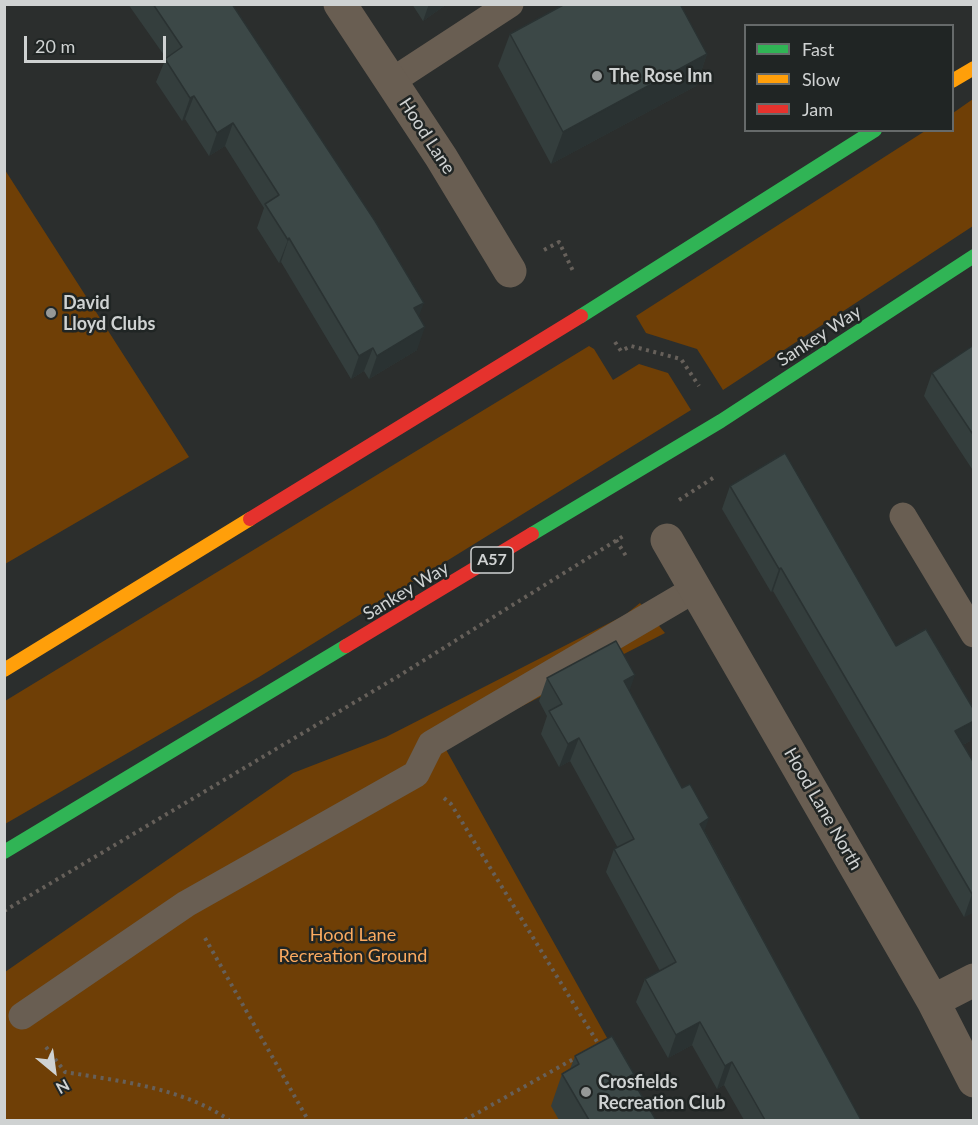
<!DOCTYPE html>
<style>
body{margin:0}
#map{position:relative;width:978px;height:1125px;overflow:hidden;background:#2b2e2d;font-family:Lato,sans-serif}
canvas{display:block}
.frame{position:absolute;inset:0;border:6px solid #cfd2d2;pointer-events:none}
.legend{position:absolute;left:744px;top:24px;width:210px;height:108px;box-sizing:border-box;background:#202524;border:2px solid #666a6a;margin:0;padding:8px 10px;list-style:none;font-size:18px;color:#cfd2d2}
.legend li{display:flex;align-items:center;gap:12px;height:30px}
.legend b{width:30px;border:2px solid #666a6a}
.north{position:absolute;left:24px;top:1041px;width:60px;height:60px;-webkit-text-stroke:4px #202524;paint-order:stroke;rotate:151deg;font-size:16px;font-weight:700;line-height:24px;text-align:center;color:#cfd2d2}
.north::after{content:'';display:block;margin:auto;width:21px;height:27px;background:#cfd2d2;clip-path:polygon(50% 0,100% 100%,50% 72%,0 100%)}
.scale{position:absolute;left:24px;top:36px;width:142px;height:27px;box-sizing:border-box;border:3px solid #cfd2d2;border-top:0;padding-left:8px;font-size:18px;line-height:21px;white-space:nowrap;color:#cfd2d2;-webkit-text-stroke:4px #202524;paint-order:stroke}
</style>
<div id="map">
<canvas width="978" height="1125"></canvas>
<div class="frame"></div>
<ul class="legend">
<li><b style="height:8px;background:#30b455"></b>Fast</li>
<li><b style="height:8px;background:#ff9f0a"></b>Slow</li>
<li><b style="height:8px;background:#e5322d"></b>Jam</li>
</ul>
<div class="north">N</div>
<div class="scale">20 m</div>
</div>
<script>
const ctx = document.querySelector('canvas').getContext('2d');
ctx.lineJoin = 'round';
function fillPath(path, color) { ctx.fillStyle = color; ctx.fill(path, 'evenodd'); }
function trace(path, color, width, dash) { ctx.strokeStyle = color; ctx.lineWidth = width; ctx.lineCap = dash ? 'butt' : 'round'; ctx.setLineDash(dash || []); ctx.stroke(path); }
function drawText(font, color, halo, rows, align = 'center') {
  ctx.font = font + ' Lato,sans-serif'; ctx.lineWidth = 5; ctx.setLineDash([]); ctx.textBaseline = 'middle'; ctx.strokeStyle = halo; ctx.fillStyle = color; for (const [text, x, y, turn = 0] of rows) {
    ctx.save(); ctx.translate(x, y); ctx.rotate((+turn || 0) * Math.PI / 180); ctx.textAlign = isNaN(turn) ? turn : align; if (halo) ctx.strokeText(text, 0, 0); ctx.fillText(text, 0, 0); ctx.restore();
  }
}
fillPath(new Path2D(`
 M973,99V226L723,390L697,349L646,333L636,316L925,131L952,130L953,113Z
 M5,170L189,457L5,564H4Z
 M589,346L594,349L613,380L639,364L668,373L691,410L259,677L5,824V701Z
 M640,603L665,633L444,746L630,1079L605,1120H5V972L293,773L386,737L625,615Z`), '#6f3f06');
trace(new Path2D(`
 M544,250L559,242L573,271
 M615,342L621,351L631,346L681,359L699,386
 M679,500L713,478
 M616,540L626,556
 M444,798L451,804L599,1045
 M4,911L397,677L625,535
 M205,938L308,1120
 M46,1047L65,1072C120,1081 183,1088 229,1120
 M465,1120L577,1057`), '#66605a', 4, [3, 4.5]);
trace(new Path2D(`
 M392,81L510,4
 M903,516L974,634
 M22,1016L186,904L416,774L431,744L695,589`), '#695e52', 27);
trace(new Path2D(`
 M340,4L441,157L510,271
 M667,540L933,1001L974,1081
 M933,1001L974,980`), '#695e52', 33);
trace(new Path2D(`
 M581,316L875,130
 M532,534L721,421L974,256
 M4,852L346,646`), '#30b455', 14);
trace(new Path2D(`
 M952,81L974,68
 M4,670L250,519`), '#ff9f0a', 14);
trace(new Path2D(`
 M250,519L581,316
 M346,646L532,534`), '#e5322d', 14);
fillPath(new Path2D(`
 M128,4H232L419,316L417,350L369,379L364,371L351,379L281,262L279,263L257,228L264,208L225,146L209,156L185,119L182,121L156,82L166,58Z
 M412,4H447L423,21Z
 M510,34L707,54L696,86L551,164L498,66Z
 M974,345V472L924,396L932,373Z
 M730,486L896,646L970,741L963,745L974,912L964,917L773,591L771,592L722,509Z
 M547,678L629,691L861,1120H744L724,1085L717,1089L692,1045L668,1058L636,1002L645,979L660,971L606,872L614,849L618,848L570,761L559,767L541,734L547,716L539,701Z
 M575,1056L634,1074L632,1079L656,1120H559L551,1106L562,1074L570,1069Z`), '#343e3d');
fillPath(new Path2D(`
 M429,4H447L423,21Z
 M707,54L696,86L551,164L563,132Z
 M194,96L185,119L182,121L190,98Z
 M233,123L225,146L209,156L217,133Z
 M289,238L281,262L279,263L288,240Z
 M424,303L415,326L414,308Z
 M425,327L417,350L369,379L377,356Z
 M373,348L364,371L351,379L359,356Z
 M781,568L773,591L771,592L779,569Z
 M635,675L627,698L624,681Z
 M974,721V732L970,741L946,754L955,731Z
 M579,738L570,761L559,767L568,744Z
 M709,818L701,841L700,824Z
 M974,893V912L964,917L972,894Z
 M700,1022L692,1045L668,1058L676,1035Z
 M732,1062L724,1085L717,1089L725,1066Z`), '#2a3232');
const building = new Path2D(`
 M153,4H232L375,221L424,303L414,308L425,327L377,356L373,348L359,356L289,238L288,240L265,204L279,195L233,123L217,133L194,96L190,98L165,59L182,47Z
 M565,4H680L707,54L563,132L510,34Z
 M974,345V436L932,373Z
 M785,453L896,646L926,629L974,710V721L955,731L974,763V893L972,894L781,568L779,569L730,486Z
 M616,641L635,675L624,681L682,788L690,784L709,818L700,824L861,1120H765L732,1062L725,1066L700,1022L676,1035L645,979L676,962L614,849L634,839L579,738L568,744L549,711L562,704L547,678Z
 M612,1036L634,1074L630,1076L656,1120H589L562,1074L579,1064L575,1056Z`);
fillPath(building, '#3c4847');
trace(building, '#2a3232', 1.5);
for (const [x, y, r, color] of [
 [597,76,6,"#969998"],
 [51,313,6,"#969998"],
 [586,1092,6,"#969998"]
]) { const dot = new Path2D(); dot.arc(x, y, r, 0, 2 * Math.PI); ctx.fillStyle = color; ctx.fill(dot); trace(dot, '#202524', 2); }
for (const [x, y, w] of [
 [492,560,42]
]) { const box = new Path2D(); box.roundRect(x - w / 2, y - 13, w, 26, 4.5); ctx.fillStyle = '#202524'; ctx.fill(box); trace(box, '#cfd2d2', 1.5); }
drawText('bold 16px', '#cfd2d2', null, [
 ["A57",492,560]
]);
drawText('bold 18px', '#cfd2d2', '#202524', [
 ["The Rose Inn",609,76],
 ["David",63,303],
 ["Lloyd Clubs",63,324],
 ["Crosfields",598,1082],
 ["Recreation Club",598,1103]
], 'left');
drawText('18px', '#cfd2d2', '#202524', [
 ["Hood Lane",427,136,57],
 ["Sankey Way",819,336,-33],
 ["Sankey Way",406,591,-31],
 ["Hood Lane North",823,809,60]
]);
drawText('18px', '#fcaa5f', '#202524', [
 ["Hood Lane",353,935],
 ["Recreation Ground",353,956]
]);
</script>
